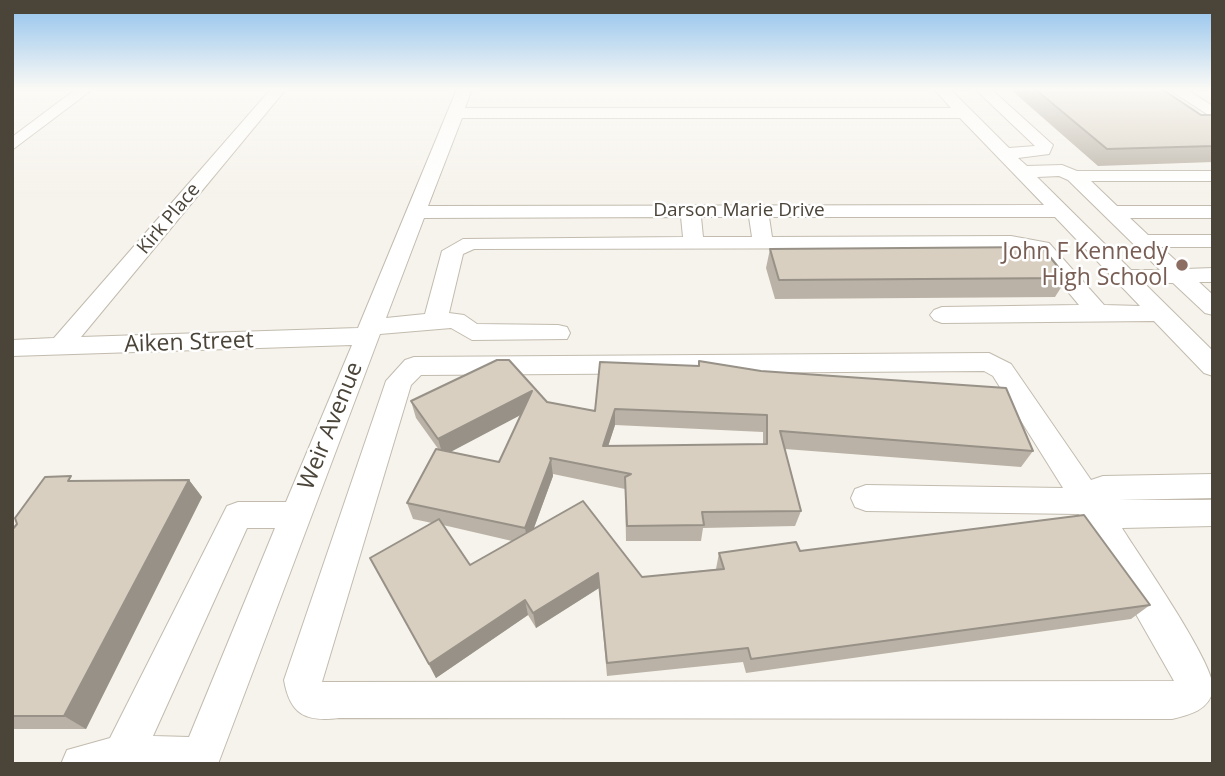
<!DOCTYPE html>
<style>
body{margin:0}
#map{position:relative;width:1225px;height:776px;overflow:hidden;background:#f6f3ec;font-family:"Open Sans",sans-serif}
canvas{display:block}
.frame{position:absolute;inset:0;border:14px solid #4b4439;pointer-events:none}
</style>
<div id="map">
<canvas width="1225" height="776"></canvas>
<div class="frame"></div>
</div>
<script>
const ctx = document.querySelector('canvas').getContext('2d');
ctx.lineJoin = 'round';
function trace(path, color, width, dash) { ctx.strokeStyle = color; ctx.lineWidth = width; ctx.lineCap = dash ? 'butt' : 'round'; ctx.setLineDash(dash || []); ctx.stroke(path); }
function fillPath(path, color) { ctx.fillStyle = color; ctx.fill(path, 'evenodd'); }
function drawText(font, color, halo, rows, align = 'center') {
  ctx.font = font + ' "Open Sans",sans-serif'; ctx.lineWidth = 5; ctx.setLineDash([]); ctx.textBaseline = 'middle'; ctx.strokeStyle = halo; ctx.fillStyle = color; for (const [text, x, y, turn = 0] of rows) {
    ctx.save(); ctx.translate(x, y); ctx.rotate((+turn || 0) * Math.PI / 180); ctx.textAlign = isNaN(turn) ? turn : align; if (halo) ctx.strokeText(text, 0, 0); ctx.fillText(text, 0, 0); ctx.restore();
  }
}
const minor = new Path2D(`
 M76,89H93L12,150V137Z
 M271,89H286L81,337L358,328L457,89H472L465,108H951L934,89H950L1009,148L1035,146L975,89H991L1053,145L1049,154L1018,158L1027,166L1062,165L1077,171H1213V181H1091L1117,206H1213V218H1130L1148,235H1213V247H1161L1185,269L1213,268V282H1199L1213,295V315L1205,313L1173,283H1144L1213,351V376L1204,373L1154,321L942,323L934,320L930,315L934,310L942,307L1079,305L1035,252L1011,248L474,249L463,254L449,313L464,315L477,324L558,325L567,327L570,333L567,339L472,340L451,328L380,334L218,764H61L67,750L110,738L227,506L238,502H286L352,345L12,356V340L54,338ZM462,118H960L1044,205L428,206ZM1059,176L1068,180L1160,270H1131L1037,177ZM681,217L683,237L463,239L442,251L425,314L386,318L424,218ZM701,217H749L752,237H703ZM769,217H1055L1140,306L1104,305L1049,243L1011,236L772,237ZM247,528H275L189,737L153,736Z
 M1168,89H1186L1213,106V118Z
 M989,353L1011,364L1091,480L1103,476L1213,474V498L1118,500H1213V526L1122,528C1138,554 1216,665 1213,689C1210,710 1189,715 1172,719L339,718C306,722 290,715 284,680L386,381L405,360L414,357ZM984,371L993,376L1063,488L866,485L855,489L851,498L855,507L866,511L1079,514L1174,681L322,682L411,385L421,375Z`);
trace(minor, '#c2bbae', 2);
fillPath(minor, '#fff');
fillPath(new Path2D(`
 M1010,89H1162L1201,115H1213V162L1098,166Z
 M770,249L1067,278L1055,297L775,299L766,268Z
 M600,362L1033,451L1021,467L785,449L801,511L795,526L703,528L701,541H626L625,489L553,474V476L534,528L642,577L716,569L719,553L800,551L1150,605L1131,619L746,673L743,662L607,676L599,588L536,628L528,615L436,678L370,558L432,523L413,519L407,503L439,450L416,418L411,401L547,402L595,411ZM521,414L499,462L449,452ZM615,425L763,432V444L608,446ZM443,525L512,541L470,565Z
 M75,480H189L202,497L86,729H12V530Z`), '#bab2a6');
fillPath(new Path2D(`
 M532,391L534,408L443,456L438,439Z
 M615,409V425L603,462V446Z
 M551,460L553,476L528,544L525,528Z
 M189,480L202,497L86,729L64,716Z
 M598,573L599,588L536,628L533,613Z
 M525,600L528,615L436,678L429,664Z`), '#979187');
const building = new Path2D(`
 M1035,89H1162L1201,115H1213V146L1107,149Z
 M1042,247L1067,278L779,280L770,249Z
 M497,360H509L547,402L595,411L600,362L699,366V361L761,371L1006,388L1033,451L780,431L801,511L702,512L704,525L627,526L625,477L631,474L550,458L551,460L525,528L407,503L436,449L499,462L532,391L438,439L411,401ZM615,409L767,415V444L603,446Z
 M71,476L68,481L189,480L64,716H12V530L17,524L15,518L45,477Z
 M583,501L642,577L724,569L719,553L796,542L800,551L1084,515L1150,605L751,659L748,648L607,663L598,573L533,613L525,600L429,664L370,558L439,519L470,565Z`);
fillPath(building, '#d8cfc1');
trace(building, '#979187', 2);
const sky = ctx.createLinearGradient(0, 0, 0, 198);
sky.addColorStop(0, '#8fc1ec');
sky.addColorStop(0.45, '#fbfaf6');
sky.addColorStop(1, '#fbfaf600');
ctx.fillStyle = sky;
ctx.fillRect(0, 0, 1225, 198);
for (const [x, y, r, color] of [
 [1182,265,7,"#8d6e63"]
]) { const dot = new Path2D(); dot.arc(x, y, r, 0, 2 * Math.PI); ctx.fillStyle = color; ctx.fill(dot); trace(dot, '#fff', 2.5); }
drawText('19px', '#4b4439', '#fff', [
 ["Darson Marie Drive",739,211],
 ["Kirk Place",169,219,-50]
]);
drawText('23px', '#785e54', '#fff', [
 ["John F Kennedy",1168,252],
 ["High School",1168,278]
], 'right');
drawText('23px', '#4b4439', '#fff', [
 ["Aiken Street",189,343,-2],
 ["Weir Avenue",331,426,-68]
]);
</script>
